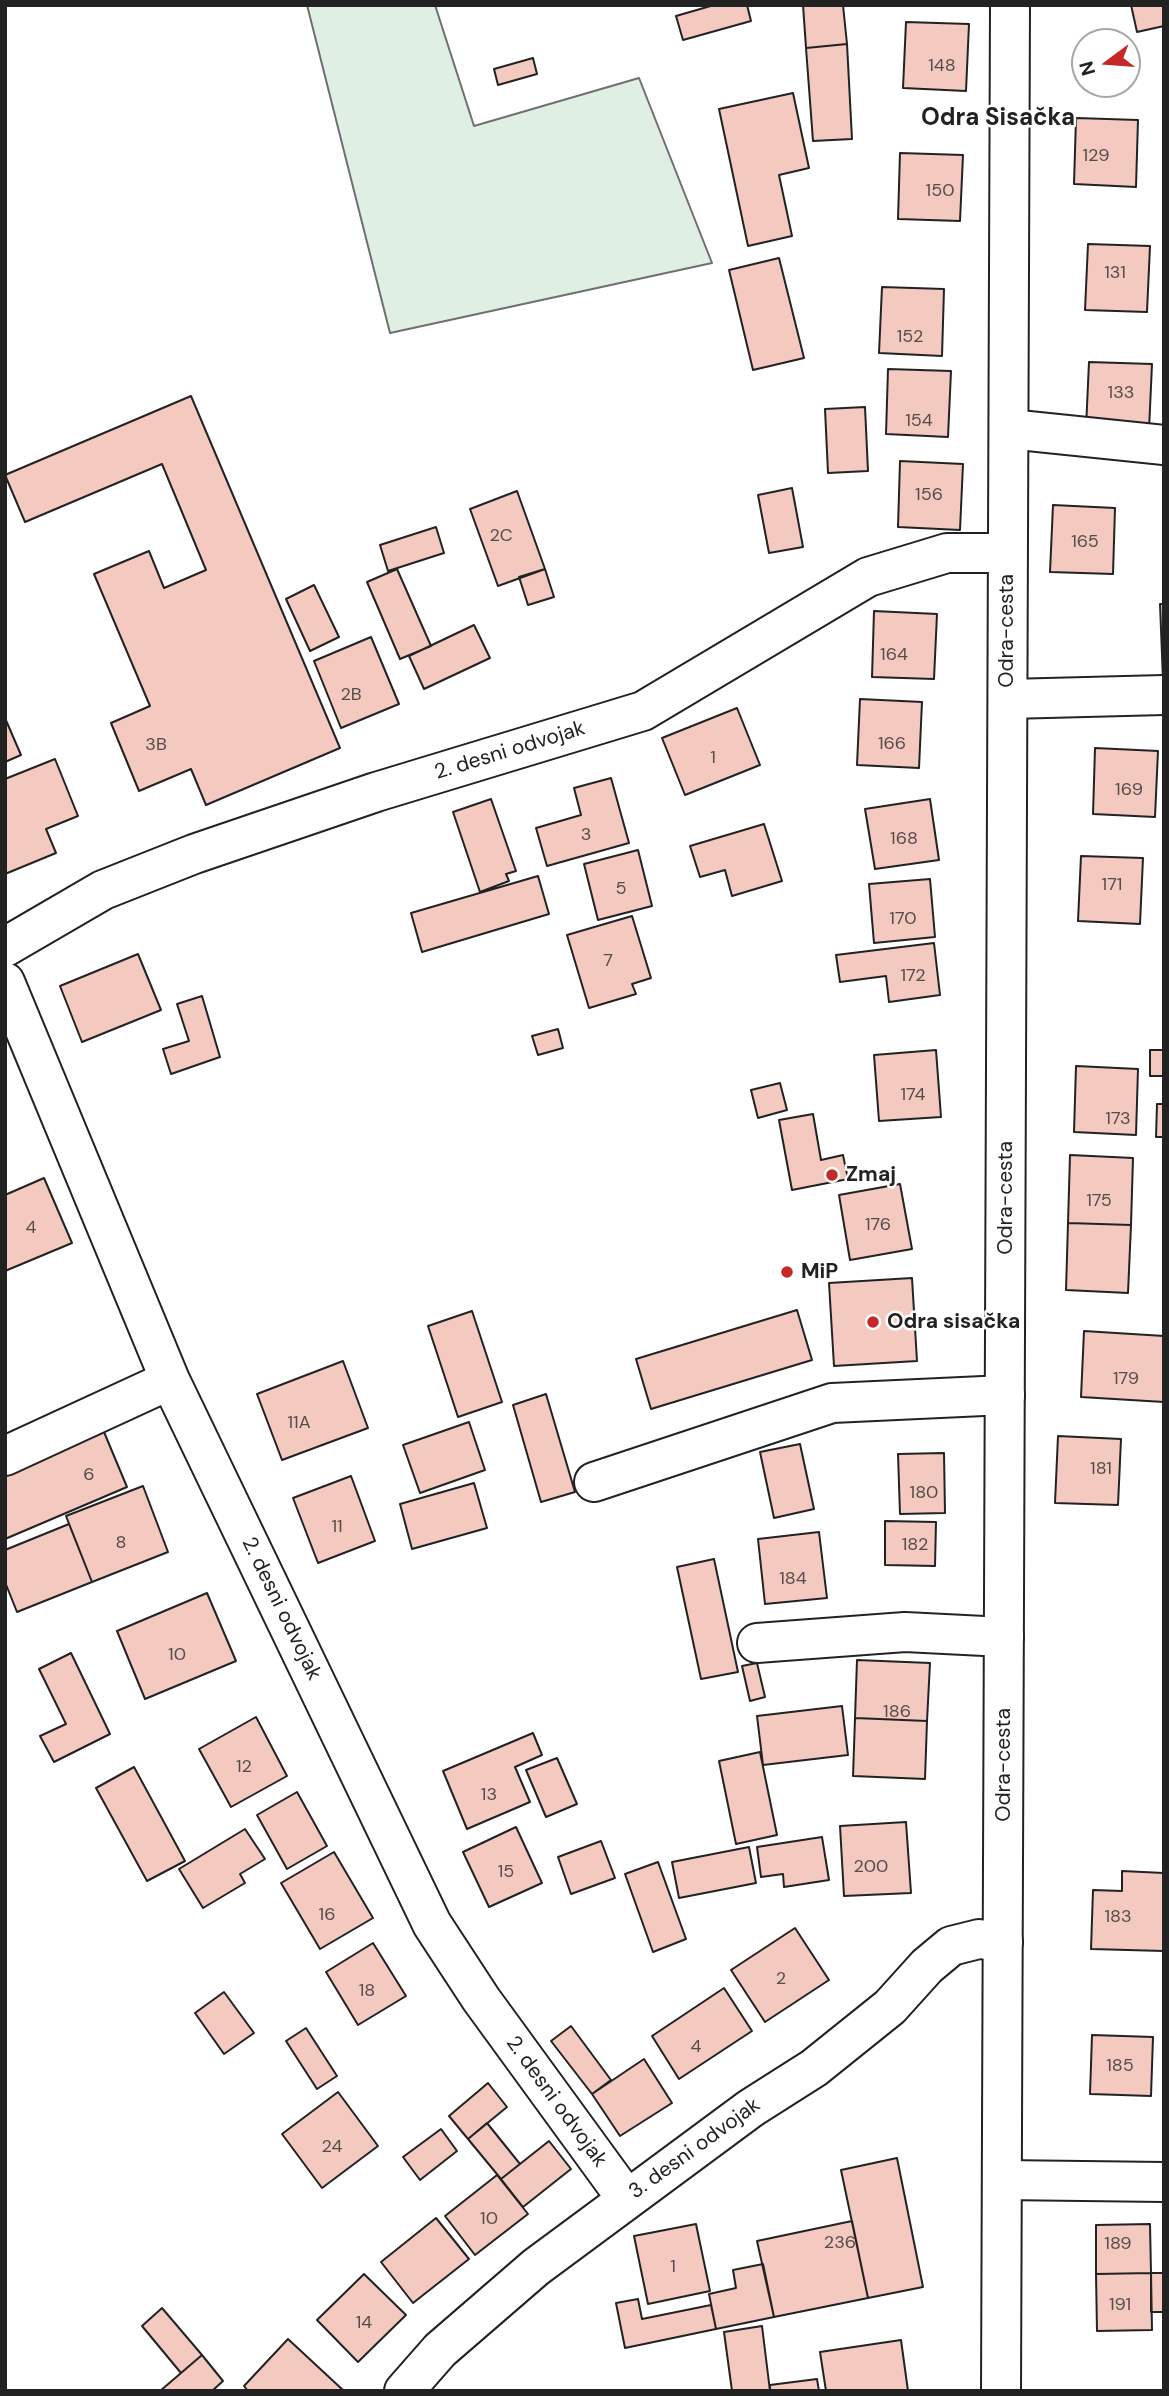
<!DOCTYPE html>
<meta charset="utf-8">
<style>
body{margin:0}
#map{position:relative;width:1169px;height:2396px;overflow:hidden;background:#fff;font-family:"DM Sans",sans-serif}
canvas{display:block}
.frame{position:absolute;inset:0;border:7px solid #222;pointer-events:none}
.north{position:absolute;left:1071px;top:28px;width:70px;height:70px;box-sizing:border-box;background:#fff;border:2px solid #a7a7a7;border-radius:50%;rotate:254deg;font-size:19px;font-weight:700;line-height:28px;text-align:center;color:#222}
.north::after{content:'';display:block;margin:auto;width:24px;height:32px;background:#c62828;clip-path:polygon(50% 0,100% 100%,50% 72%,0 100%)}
</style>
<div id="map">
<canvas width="1169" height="2396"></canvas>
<div class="frame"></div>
<div class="north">N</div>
</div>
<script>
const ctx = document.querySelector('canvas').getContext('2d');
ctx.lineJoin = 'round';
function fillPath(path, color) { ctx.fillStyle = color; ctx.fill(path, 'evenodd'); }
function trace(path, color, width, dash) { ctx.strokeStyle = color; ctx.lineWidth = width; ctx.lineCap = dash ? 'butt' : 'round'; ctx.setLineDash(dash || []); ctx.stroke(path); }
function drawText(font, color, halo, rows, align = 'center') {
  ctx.font = font + ' "DM Sans",sans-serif'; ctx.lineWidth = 5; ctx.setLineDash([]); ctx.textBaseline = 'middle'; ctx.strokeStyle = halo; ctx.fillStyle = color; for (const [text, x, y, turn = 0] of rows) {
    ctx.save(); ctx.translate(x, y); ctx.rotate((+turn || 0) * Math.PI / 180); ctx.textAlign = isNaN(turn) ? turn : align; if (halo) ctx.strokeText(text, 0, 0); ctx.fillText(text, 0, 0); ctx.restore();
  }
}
const green = new Path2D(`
 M307,5H435L474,126L639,78L712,263L390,333Z`);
fillPath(green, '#e0efe3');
trace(green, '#6f6f6f', 2);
const building = new Path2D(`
 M714,5H747L751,21L683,40L676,16Z
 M803,5H843L847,44L806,48Z
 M1131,5H1164V26L1137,32Z
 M906,22L969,24L966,91L903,88Z
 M847,44L852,139L813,141L806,48Z
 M533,58L537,74L498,85L494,69Z
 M793,93L809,168L779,175L792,236L748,246L719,109Z
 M1076,118L1138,120L1136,187L1074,184Z
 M900,153L963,155L960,221L898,219Z
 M1088,244L1150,246L1147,312L1085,310Z
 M779,258L804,358L753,370L729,270Z
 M882,287L944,289L942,356L879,353Z
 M1089,362L1152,364L1149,430L1086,428Z
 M888,369L951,371L948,437L886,434Z
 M191,396L340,748L206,805L191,769L139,791L111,723L150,706L94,574L149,551L164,588L206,570L162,464L25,522L5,475Z
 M865,407L868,471L828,473L825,409Z
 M900,461L963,464L960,530L898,527Z
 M792,488L803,547L769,553L758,495Z
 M517,491L545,569L498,586L470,509Z
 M1053,505L1115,508L1113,574L1050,572Z
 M436,527L444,553L388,571L380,545Z
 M397,569L431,646L400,659L367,582Z
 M545,569L554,597L528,605L519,577Z
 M314,585L339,637L310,651L286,599Z
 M1160,604H1164V680H1163Z
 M874,611L937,614L934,679L872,677Z
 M474,625L490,658L424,689L409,656Z
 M371,637L399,704L341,728L314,661Z
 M860,699L922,702L919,768L857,765Z
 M737,708L760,765L685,795L662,738Z
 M5,718L21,755L5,762Z
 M1095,748L1158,751L1155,817L1093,814Z
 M55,759L78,816L46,829L56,853L5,874V779Z
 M611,778L629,843L547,866L536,828L581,815L574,788Z
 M491,799L516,871L506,874L509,881L480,892L453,812Z
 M930,799L939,860L875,869L865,809Z
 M764,824L782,881L732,896L725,870L700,877L690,846Z
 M638,850L652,906L598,920L584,864Z
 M1081,856L1143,858L1140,924L1078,921Z
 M538,876L549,914L422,952L411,913Z
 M930,879L935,937L874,943L869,884Z
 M632,916L651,978L632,984L636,994L589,1008L567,935Z
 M934,943L940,995L889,1002L886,976L840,982L836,955Z
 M138,954L161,1010L82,1042L60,986Z
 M202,996L220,1057L171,1074L163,1049L189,1041L177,1004Z
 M558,1029L563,1048L538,1055L532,1036Z
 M936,1050L941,1117L879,1121L874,1055Z
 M1150,1050H1164V1076H1150Z
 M1076,1066L1138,1069L1136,1135L1074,1132Z
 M780,1083L787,1110L758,1118L751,1090Z
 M1157,1104H1164V1137H1156Z
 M813,1114L821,1160L843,1155L848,1179L792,1190L779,1120Z
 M1070,1155L1133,1158L1131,1225L1068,1223Z
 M44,1178L72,1243L5,1271V1195Z
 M900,1184L912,1249L850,1260L839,1195Z
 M1068,1223L1131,1225L1128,1293L1066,1290Z
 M912,1278L917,1361L834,1366L829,1283Z
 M797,1310L812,1360L651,1409L636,1359Z
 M472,1311L502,1402L458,1417L428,1326Z
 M1084,1331L1164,1336V1402L1081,1397Z
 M343,1361L368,1428L282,1460L257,1394Z
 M546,1394L575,1492L541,1502L513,1405Z
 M469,1422L485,1470L420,1493L403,1445Z
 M104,1432L127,1487L5,1539V1474Z
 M1058,1436L1121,1439L1118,1505L1055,1503Z
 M800,1444L814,1509L774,1518L760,1452Z
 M944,1453L945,1513L900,1514L898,1454Z
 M351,1476L375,1541L318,1563L293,1498Z
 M474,1483L487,1528L412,1549L400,1504Z
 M143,1486L168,1552L92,1582L66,1516Z
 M885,1521L936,1522L935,1566L885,1565Z
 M69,1524L92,1582L17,1612L5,1582V1550Z
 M819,1532L827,1598L765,1604L758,1539Z
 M714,1559L738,1672L701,1679L677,1567Z
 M207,1593L236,1661L145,1699L117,1631Z
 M71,1653L110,1734L54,1762L40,1736L66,1724L39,1669Z
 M857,1660L930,1663L927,1721L855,1718Z
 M757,1663L765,1697L750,1701L742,1666Z
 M842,1706L848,1755L763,1765L757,1716Z
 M256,1717L287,1776L231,1807L199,1749Z
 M855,1718L927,1721L925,1779L853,1776Z
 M533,1733L542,1755L515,1767L530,1802L467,1829L443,1771Z
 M760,1752L777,1835L736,1844L719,1761Z
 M557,1758L577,1804L546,1817L526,1770Z
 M134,1767L185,1861L147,1881L96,1788Z
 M297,1792L327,1846L287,1869L257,1815Z
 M906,1822L911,1893L844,1896L840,1826Z
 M516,1827L542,1883L489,1907L463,1852Z
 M245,1829L265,1859L240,1874L245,1883L203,1908L179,1869Z
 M822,1837L829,1880L784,1887L783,1874L761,1877L757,1847Z
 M601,1841L615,1878L571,1894L558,1857Z
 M749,1847L756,1883L679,1898L672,1862Z
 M334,1852L373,1918L320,1949L281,1883Z
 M658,1862L686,1939L653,1952L625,1874Z
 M1122,1871L1164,1873V1951L1091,1949L1093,1890L1122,1891Z
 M795,1928L829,1980L765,2022L731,1970Z
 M373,1943L406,1996L358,2025L326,1972Z
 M724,1988L752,2031L679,2079L652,2036Z
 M224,1992L254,2033L224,2054L195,2013Z
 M571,2026L611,2080L592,2094L551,2041Z
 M306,2028L337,2076L317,2089L286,2041Z
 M1092,2035L1153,2037L1151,2096L1090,2094Z
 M644,2059L672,2103L620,2136L592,2094Z
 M488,2083L507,2107L468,2139L449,2116Z
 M338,2092L378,2146L322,2188L282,2134Z
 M487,2123L520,2164L501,2179L468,2139Z
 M441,2129L457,2151L420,2180L403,2157Z
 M549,2141L571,2169L523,2207L501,2179Z
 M897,2158L923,2287L868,2298L841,2170Z
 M497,2175L528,2214L475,2255L445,2216Z
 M436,2218L469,2259L413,2303L381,2262Z
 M852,2221L868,2298L774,2317L757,2241Z
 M696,2224L710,2291L648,2304L634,2236Z
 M1150,2224L1151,2273L1096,2274V2225Z
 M763,2264L774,2317L716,2329L709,2294L736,2288L733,2270Z
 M1151,2273H1164V2312H1151Z
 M1151,2273L1152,2330L1097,2331L1096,2274Z
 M364,2274L406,2315L358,2362L317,2320Z
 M638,2299L642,2319L711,2305L716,2329L625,2348L616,2303Z
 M162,2308L202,2355L181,2373L142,2326Z
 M762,2326L770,2391H732L724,2332Z
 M288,2339L344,2391H248L244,2386Z
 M901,2340L908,2391H826L820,2352Z
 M202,2355L223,2381L212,2391H160Z
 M817,2379L819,2391H770V2385Z`);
fillPath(building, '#f3c9c0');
trace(building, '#222', 2);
const minor = new Path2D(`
 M1009,429L1164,445
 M1008,699L1164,695
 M5,947L103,890L194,854L376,792L643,711L868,577L947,553H1007
 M5,982L170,1380L432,1924L481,1999L626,2198
 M5,1456L170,1380
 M594,1482L832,1403L1005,1395
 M757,1643L905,1632L1004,1637
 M1002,2180L1164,2182
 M404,2391L440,2350L536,2267L751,2108L814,2068L890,2007L927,1966L951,1946L979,1939L1003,1942`);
const major = new Path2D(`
 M1001,2391L1010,5`);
trace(minor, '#222', 42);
trace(major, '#222', 42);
trace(minor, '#fff', 38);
trace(major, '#fff', 38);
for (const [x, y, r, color] of [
 [832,1175,7,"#c62828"],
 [787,1272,7,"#c62828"],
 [873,1322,7,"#c62828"]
]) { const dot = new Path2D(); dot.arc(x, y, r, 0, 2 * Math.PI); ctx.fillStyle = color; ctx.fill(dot); trace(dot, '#fff', 2.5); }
drawText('18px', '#564c4a', null, [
 ["148",942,66],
 ["129",1096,156],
 ["150",940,191],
 ["131",1115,273],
 ["152",910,337],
 ["133",1121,393],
 ["154",919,421],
 ["156",929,495],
 ["2C",501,536],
 ["165",1085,542],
 ["164",894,655],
 ["2B",351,695],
 ["166",892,744],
 ["3B",156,745],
 ["1",713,758],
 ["169",1129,790],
 ["3",586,835],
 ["168",904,839],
 ["171",1112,885],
 ["5",621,889],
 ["170",903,919],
 ["7",608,961],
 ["172",913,976],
 ["174",913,1095],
 ["173",1118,1119],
 ["175",1099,1201],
 ["176",878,1225],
 ["4",31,1228],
 ["179",1126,1379],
 ["11A",299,1423],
 ["181",1101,1469],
 ["6",89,1475],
 ["180",924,1493],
 ["11",337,1527],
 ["8",121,1543],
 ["182",915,1545],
 ["184",793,1579],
 ["10",177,1655],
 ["186",897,1712],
 ["12",244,1767],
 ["13",489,1795],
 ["200",871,1867],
 ["15",506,1872],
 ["16",327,1915],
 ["183",1118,1917],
 ["2",781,1979],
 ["18",367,1991],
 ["4",696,2047],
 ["185",1120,2066],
 ["24",332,2147],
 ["10",489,2219],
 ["236",840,2243],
 ["189",1118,2244],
 ["1",673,2267],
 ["191",1120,2305],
 ["14",364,2323]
]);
drawText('21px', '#222', '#fff', [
 ["Odra-cesta",1007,631,-90],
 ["2. desni odvojak",510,751,-17],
 ["Odra-cesta",1006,1198,-90],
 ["2. desni odvojak",281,1609,64],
 ["Odra-cesta",1004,1765,-90],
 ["2. desni odvojak",556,2102,54],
 ["3. desni odvojak",695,2149,-36]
]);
drawText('bold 21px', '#222', '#fff', [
 ["Zmaj",846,1175],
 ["MiP",801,1272],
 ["Odra sisačka",887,1322]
], 'left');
drawText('bold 24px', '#222', '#fff', [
 ["Odra Sisačka",998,119]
]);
</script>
